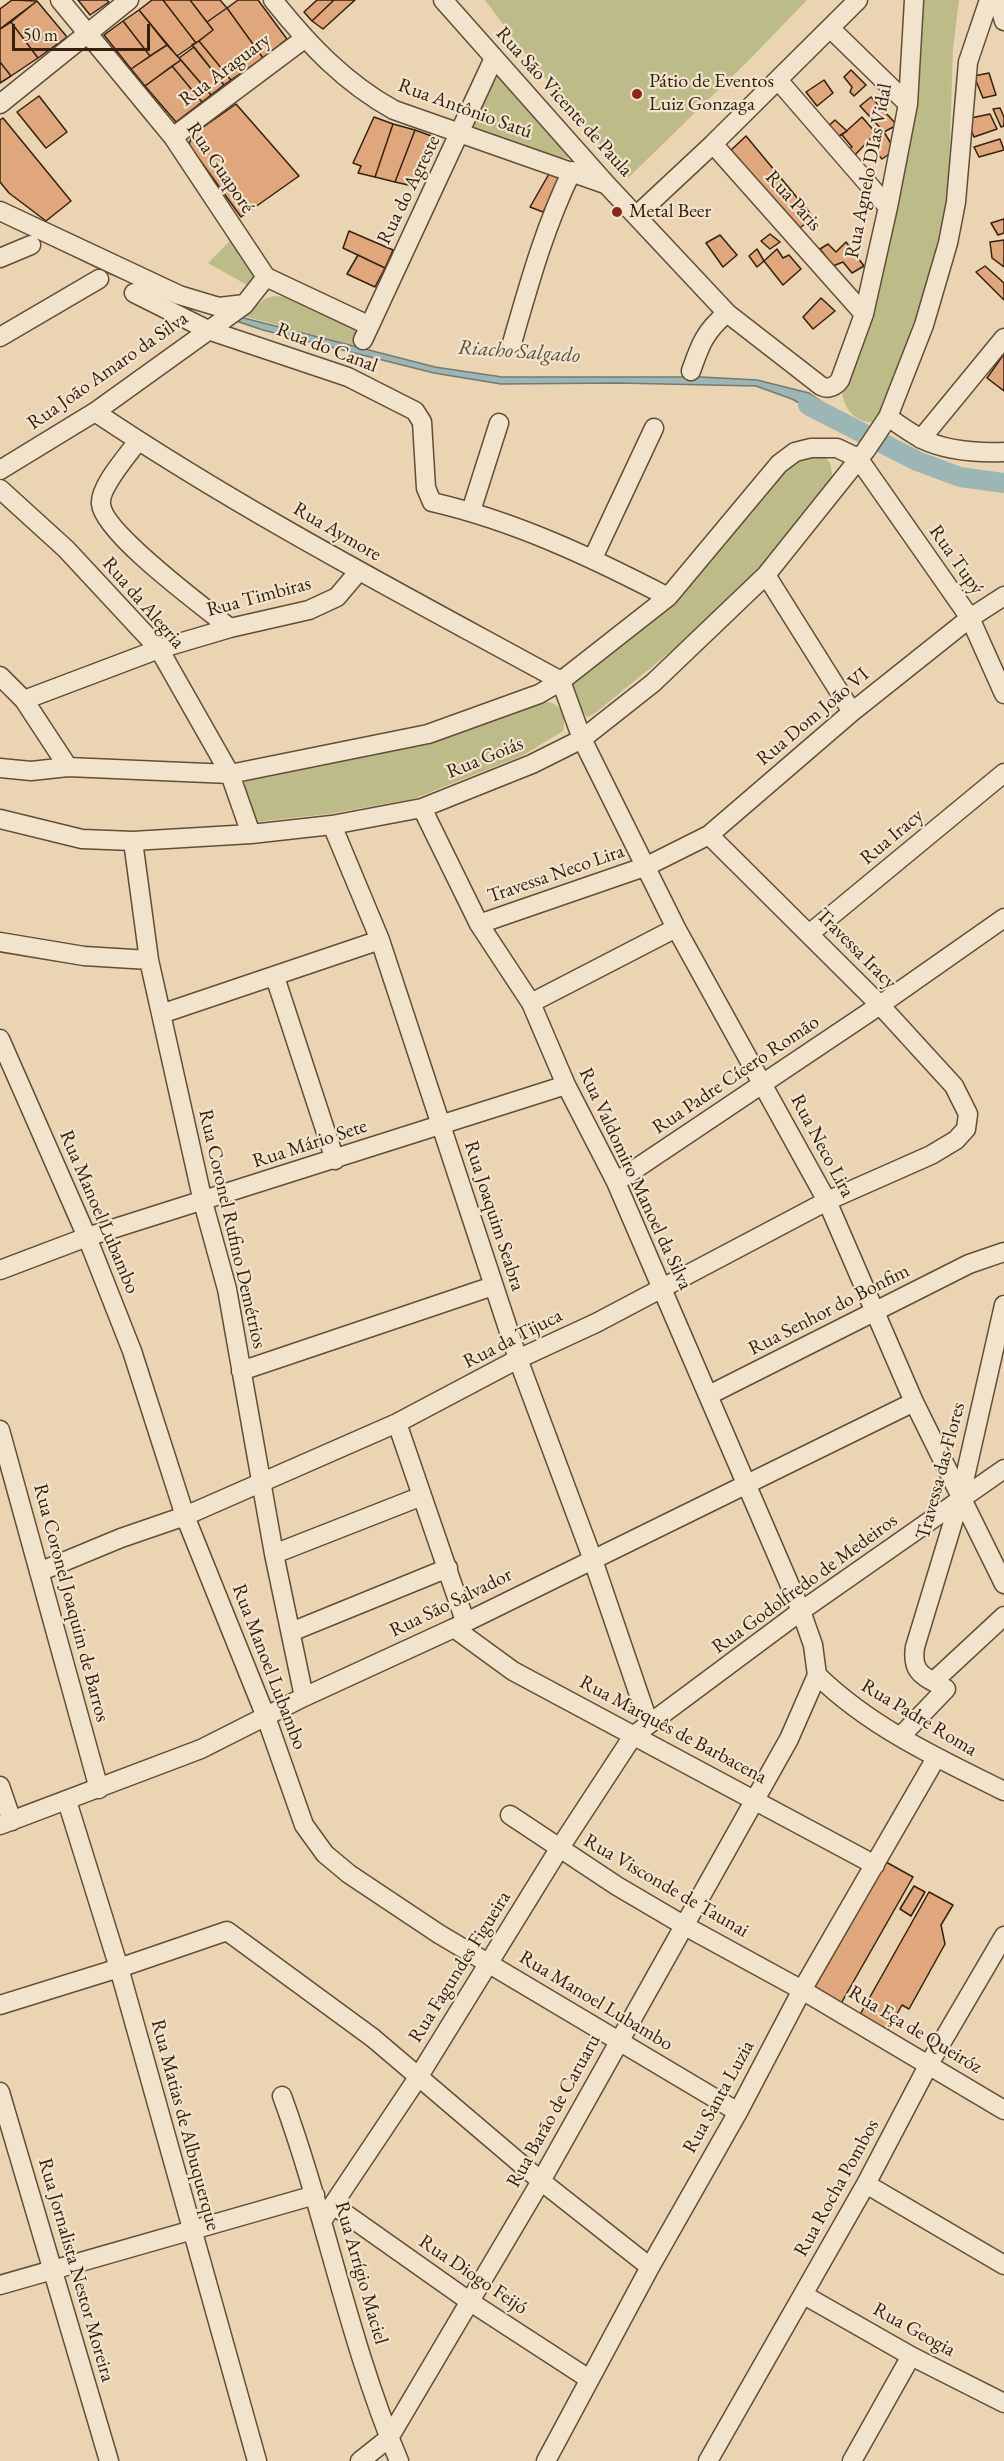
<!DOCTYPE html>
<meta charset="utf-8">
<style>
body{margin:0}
#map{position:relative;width:1004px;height:2461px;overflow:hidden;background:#ebd4b2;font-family:"EB Garamond",serif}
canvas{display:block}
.scale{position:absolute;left:12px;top:24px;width:138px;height:27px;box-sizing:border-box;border:3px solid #33210e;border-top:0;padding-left:8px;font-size:18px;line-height:21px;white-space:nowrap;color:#33210e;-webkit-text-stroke:4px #f2e3cd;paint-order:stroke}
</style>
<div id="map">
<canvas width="1004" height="2461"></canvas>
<div class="scale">50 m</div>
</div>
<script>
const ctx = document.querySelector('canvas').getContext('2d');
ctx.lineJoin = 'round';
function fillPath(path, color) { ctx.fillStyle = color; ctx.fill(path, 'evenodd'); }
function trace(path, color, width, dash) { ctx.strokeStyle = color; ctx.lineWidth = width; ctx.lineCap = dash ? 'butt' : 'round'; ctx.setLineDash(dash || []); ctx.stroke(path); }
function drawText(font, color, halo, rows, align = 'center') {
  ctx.font = font + ' "EB Garamond",serif'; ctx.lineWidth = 4.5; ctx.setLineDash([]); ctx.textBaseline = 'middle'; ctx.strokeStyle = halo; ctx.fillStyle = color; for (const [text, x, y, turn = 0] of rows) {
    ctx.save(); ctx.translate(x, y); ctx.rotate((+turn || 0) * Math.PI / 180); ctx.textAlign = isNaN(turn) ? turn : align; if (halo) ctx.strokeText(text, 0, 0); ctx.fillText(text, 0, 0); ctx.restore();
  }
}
fillPath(new Path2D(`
 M485,0H807L750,59L628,178L520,47Z
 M923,0H959L953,49L948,200L917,325L881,413L875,423C852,421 843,408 841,386L916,106Z
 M499,75L573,154L570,158H560L477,131L472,126L484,81Z
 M232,239L254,275L247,285L208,263Z
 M275,296L284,297L361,331L354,346L244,316L266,298Z
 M823,454L830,463L834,483L754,579L714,616L594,714L587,717L580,708L573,685L577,676L787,466L802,458Z
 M541,700C561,704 567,712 563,731L522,756L413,799L328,814L256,822L241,787L247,781Z`), '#bdbb88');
const water = new Path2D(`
 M1,221L244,318L435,367L502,377H701L757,380L809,393L834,410L829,420L792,399L756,386L617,383L501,384L434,373L263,330L168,298L108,273Z`);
fillPath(water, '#9cb6b6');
trace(water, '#727a73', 1.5);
trace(new Path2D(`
 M808,405L917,461L960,477L1004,483`), '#9cb6b6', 20);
const building = new Path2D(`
 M12,0L37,1L0,29V9Z
 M78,0H107L109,2L90,15Z
 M152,0H163L196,43L177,56L139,10Z
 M163,0H190L213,30L196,43Z
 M190,0H220L227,8L207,22Z
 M238,0H258L287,39L263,58L227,8Z
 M317,0H334L312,21L304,12Z
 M334,0H355L323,29L312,21Z
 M37,1L67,37L38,58L11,22Z
 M227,8L263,58L231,80L199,41L213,30L207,22Z
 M139,10L167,45L150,56L123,21Z
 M123,21L150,56L131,69L104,35Z
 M11,22L38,58L11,76L0,62V29Z
 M199,41L231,80L224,85L192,45Z
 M167,45L181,60L145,86L131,69Z
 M194,47L224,85L211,95L179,58Z
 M181,60L211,95L202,102L172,66Z
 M0,62L11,76L0,83Z
 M172,66L202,102L176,122L145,86Z
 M851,70L866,85L854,96L850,92L852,87L844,77Z
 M989,73L996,95L983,98L974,76Z
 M824,80L833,93L817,106L806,92Z
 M39,96L67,132L46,148L17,112Z
 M871,97L897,125L884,132L860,106Z
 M236,104L299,176L241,217L189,145L192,135Z
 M1000,108L1004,117V126L1001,127L993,109Z
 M990,114L997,129L974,137L966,119Z
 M374,117L393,124L375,177L358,173L361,166L353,163Z
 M862,117L876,133L853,157L848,150L852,147L842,135Z
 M3,118L71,201L46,221L9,193L0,182V120Z
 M835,120L847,131L836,138L825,129Z
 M393,124L415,130L395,182L375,177Z
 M415,130L437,138L417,187L395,182Z
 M884,132L895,150L882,159L872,148Z
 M746,136L814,218L798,229L729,152Z
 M1000,139L1004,150L979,157L974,147Z
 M553,167L565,172L543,212L530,207Z
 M1004,219V233L998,235L991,223Z
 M349,231L393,250L385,268L343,248Z
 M770,234L780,242L770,249L761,241Z
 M720,235L737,255L723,267L706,243Z
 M1004,240V267L992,258L990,242Z
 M846,242L864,266L852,273L843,262L833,266L820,249L828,244L836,252Z
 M757,249L764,261L757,267L749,256Z
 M777,249L783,258L789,255L801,269L783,285L764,261Z
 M358,255L385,268L375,287L347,274Z
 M985,266L1004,283V300L976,272Z
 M821,298L835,311L813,329L803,317Z
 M1004,354V391L987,378Z
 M886,1862L913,1877L839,2007L812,1992Z
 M914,1886L925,1892L911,1916L900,1909Z
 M929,1892L953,1905L941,1925L945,1944L909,2009L902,2005L885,2035L857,2020Z`);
fillPath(building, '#e0a77d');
trace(building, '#33210e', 1.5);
const minor = new Path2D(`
 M60,0L173,137L266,277L368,325
 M273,0C308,44 345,83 394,110L605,184
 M443,0L607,185L727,313L821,386C828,390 836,386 840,380L864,314L888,207L908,104L914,0
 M998,0L1004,21
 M831,29L908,104
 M778,80L888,207
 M0,104L129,0
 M173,137L304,39
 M713,144L864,314
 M0,211L179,295L219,307L245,304
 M637,215L713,144L858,0
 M0,258L31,245
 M134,293L208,330L348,377L415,411L422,422L426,488L432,502C515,521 593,558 668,597
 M0,337L99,279
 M363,340L494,58
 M512,343C529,284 545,226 572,171
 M691,371C700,345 705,331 727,313
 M95,412C244,512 404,595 561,681
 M888,417C898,424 909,432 920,438C945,451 976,453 1004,452
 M921,439L1004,338
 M138,441C128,455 99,487 101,504C103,533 204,607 230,628
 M0,470L95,412L244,305L266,277
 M0,489L66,549L159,649L230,774L251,834
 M471,511L499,423
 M593,558L654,428
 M766,575L852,712
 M0,676L24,700L68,767
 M561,681L582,739L676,928L827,1201L914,1402L1004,1584
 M24,700L159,649L230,628L309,610L337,597L359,571
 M0,768L31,771L68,767L230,774L428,734L539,694L561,681L668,597L779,464L795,452L811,448H837L858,458L970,618L1004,694
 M0,819L82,839L133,841L251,834L332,825L422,808L532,764L582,739L653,683L766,575L866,450L888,417L924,325L948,243L956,202L968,62L989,0
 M332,825L380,940L518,1359L593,1560L649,1724
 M133,841L149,960L203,1202L227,1289L274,1554L304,1697
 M479,924L647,866L709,835L852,712L970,618L1004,596
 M809,934L1004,773
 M0,942L84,956L149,960
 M275,977L335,1160
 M531,1003L676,928
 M161,1014L380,940
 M0,1039L87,1237L132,1351L185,1516L266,1717L304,1825L325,1854L349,1874L439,1934L738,2112
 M616,1182L880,1005L1004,918
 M0,1270L87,1237L566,1085
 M241,1371L493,1286
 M709,1395L969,1264L1004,1252
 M397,1423L465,1621
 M0,1430L99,1789
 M274,1554L422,1496
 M39,1572L121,1538L185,1516L397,1423L518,1359L596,1323L827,1201L931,1155L956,1140L966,1129L968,1114L954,1086L880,1005L709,835
 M454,1628L513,1671L875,1865
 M291,1632L448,1568
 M817,1675C870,1727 939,1759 1004,1791
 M934,1681L1004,1616
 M900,1737L946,1689C925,1676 911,1675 915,1647L960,1499L1004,1305
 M0,1786L12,1821
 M67,1801L119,1968L257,2461
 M510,1815L617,1886L685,1926L802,1990L1004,2110
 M0,1825L201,1749L304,1697L454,1628L914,1402
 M0,2005L119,1968L227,1931L373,2038L541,2181L650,2267
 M0,2092L109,2461
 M282,2096C326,2216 349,2343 399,2461
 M866,2184L1004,2265
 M333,2205L469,2301L589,2379
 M322,2221L419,2076L559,1849L633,1736L801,1611L1004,1469
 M0,2285L315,2195
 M804,2295L911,2356L1004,2403
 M360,2461L389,2438L541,2181L789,1739L817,1675L813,1645L801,1611L616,1182L566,1085L531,1003L479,924L422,808
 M546,2461L650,2267L738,2112L802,1990L936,1758
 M708,2461L866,2184L929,2064L1004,1936
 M852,2461L911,2356`);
trace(minor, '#614e37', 21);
trace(minor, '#f2e3cd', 18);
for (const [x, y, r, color] of [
 [637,94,6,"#8f2418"],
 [617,212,6,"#8f2418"]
]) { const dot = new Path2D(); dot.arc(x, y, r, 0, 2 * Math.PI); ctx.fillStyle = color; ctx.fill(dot); trace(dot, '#f2e3cd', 2); }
drawText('20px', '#33210e', '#f2e3cd', [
 ["Rua Araguary",225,70,-37],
 ["Rua São Vicente de Paula",564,102,48],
 ["Rua Antônio Satú",465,109,20],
 ["Rua Guaporé",220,168,56],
 ["Rua Agnelo DIas Vidal",869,171,-79],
 ["Rua do Agreste",409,190,-64],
 ["Rua Paris",793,201,48],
 ["Rua do Canal",327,348,21],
 ["Rua João Amaro da Silva",108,371,-35],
 ["Rua Aymore",337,532,30],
 ["Rua Tupý",956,560,55],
 ["Rua Timbiras",259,597,-15],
 ["Rua da Alegria",143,603,49],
 ["Rua Dom João VI",813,717,-40],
 ["Rua Goiás",485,758,-22],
 ["Rua Iracy",892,837,-40],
 ["Travessa Neco Lira",556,874,-19],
 ["Travessa Iracy",856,949,45],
 ["Rua Padre Cícero Romão",736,1075,-34],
 ["Rua Mário Sete",310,1144,-18],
 ["Rua Neco Lira",822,1146,62],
 ["Rua Valdomiro Manoel da Silva",635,1179,65],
 ["Rua Manoel Lubambo",99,1212,67],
 ["Rua Joaquim Seabra",494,1216,72],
 ["Rua Coronel Rufino Demétrios",232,1229,77],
 ["Rua Senhor do Bonfim",829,1310,-27],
 ["Rua da Tijuca",513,1339,-27],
 ["Travessa das Flores",941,1471,-75],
 ["Rua Godolfredo de Medeiros",805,1584,-36],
 ["Rua Coronel Joaquim de Barros",71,1603,75],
 ["Rua São Salvador",451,1603,-26],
 ["Rua Manoel Lubambo",269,1667,69],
 ["Rua Padre Roma",919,1718,31],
 ["Rua Marquês de Barbacena",673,1730,28],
 ["Rua Visconde de Taunai",666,1886,30],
 ["Rua Fagundes Figueira",460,1967,-58],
 ["Rua Manoel Lubambo",596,2001,31],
 ["Rua Eça de Queiróz",915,2030,31],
 ["Rua Santa Luzia",719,2097,-61],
 ["Rua Barão de Caruaru",554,2111,-61],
 ["Rua Matias de Albuquerque",185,2125,75],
 ["Rua Rocha Pombos",837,2188,-61],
 ["Rua Jornalista Nestor Moreira",76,2270,74],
 ["Rua Arrígio Maciel",361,2273,74],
 ["Rua Diogo Feijó",473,2275,34],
 ["Rua Geogia",914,2330,29]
]);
drawText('20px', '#33210e', '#f2e3cd', [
 ["Pátio de Eventos",649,82],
 ["Luiz Gonzaga",649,105],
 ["Metal Beer",629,212]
], 'left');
drawText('italic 21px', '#524e40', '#f2e3cd', [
 ["Riacho Salgado",519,352,4]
]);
</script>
